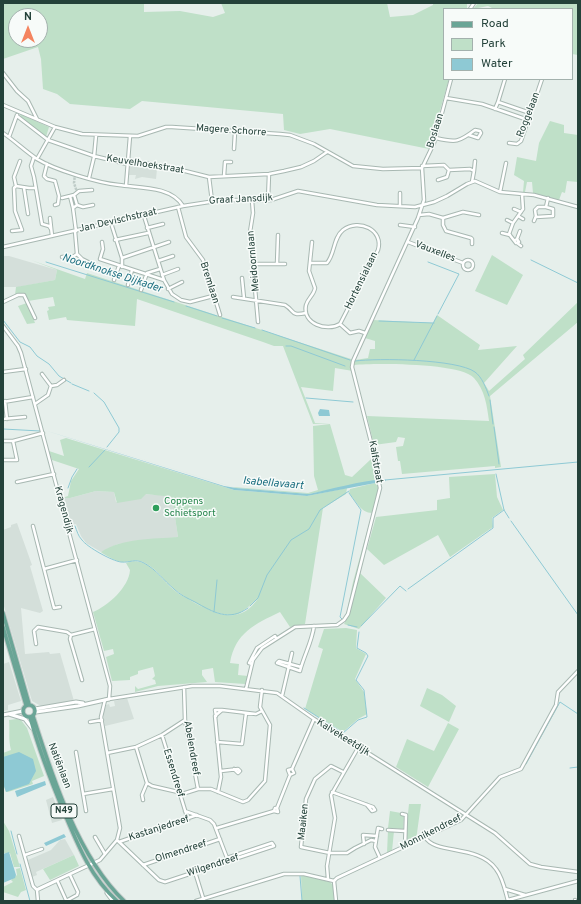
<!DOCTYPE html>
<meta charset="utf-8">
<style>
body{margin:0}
#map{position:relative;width:581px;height:904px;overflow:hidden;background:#e6efeb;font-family:Overpass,sans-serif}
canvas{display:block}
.frame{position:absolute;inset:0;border:4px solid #24423a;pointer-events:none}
.legend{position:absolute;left:443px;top:8px;width:130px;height:72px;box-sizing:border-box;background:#f7fbf9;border:1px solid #a3b1ad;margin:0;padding:5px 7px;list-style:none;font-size:12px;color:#24423a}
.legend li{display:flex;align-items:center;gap:8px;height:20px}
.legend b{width:20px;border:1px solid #a3b1ad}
.north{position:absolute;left:8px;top:8px;width:40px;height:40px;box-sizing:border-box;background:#f7fbf9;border:1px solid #a3b1ad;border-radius:50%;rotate:0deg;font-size:11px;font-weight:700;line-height:16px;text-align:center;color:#24423a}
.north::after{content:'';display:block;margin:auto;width:14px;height:18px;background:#f4845f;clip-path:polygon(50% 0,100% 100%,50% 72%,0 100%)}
</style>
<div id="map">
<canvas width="581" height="904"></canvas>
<div class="frame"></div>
<ul class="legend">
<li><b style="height:5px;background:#6aa596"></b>Road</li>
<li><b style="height:11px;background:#bfe0c8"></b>Park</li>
<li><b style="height:11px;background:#8ec9d4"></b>Water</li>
</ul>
<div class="north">N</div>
</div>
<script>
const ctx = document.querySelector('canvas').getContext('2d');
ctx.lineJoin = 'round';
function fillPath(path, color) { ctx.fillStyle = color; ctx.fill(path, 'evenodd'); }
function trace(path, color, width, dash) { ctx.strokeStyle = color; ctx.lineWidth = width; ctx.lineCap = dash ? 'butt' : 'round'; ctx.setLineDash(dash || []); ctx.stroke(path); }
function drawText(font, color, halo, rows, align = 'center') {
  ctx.font = font + ' Overpass,sans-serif'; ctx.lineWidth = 3; ctx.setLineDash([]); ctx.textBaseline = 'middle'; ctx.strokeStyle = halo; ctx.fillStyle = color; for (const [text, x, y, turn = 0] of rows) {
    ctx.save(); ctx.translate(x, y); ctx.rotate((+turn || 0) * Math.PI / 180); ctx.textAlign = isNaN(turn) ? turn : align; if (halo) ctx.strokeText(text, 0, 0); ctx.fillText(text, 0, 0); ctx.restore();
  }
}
fillPath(new Path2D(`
 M130,166L157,169L156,179L142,177L135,179L136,175H129Z
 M3,256H9L57,270L55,280L19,287H3Z
 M96,491L114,492L116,502L145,494L172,496L178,537L118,544L101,552L86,543L81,536L76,524L69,525L62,498H70Z
 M17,523L32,565L30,566L43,611L40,613L21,608L25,654L49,652L50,654L60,653L74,701L41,706L32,701L3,603V530L11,527V525Z
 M9,662L21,701L8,705V710L3,711V664Z
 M127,698L134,719L105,726L103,714L106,705L109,704L110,707L115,706L114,701Z
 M53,797L62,820L52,823L46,800Z
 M65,839L74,855L36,872L37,875L32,877L28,860L51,850L60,840Z`), '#d4dfda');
fillPath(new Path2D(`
 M3,3H144V12L180,11L213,17L225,13L221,3H387L390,17L413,15L433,5V3H467V9H444V79H449L429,149L330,129L300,134L284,130L283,114L142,101L130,109L70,104L57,94L43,89L41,59L38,47L3,59ZM16,16H40V40H16Z
 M478,3H578V55L572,54V9H494L488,6L473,9Z
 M20,114L49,127L46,137L21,118Z
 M550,121L564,125V133L578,135V182L567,181L565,193L562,192L559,200L533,193L532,182H527L525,192H523L524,181L514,175L517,157L536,161L539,143Z
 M492,255L523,275L507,305L475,291Z
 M31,260L85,279L87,273L351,359L353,371L335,368L333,391L301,387L315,423H330L313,424L283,346H274L263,342L137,299L135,326L67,320L66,317L49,320L47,311L49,310L48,307L55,306L53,297L28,301L24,293L15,295L16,287L55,280L57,270Z
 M578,302V322L490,396L501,467L495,468V466L402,474L400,461H398L396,447L403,446L405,438L398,437L396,442L374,445L367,416L489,421C487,406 485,390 474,378C461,363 376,363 354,365L355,360L368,358L370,349H375V341L365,338L373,320L433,323L437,315L480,345L478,350L517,346L484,383L489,391L525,359L523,355Z
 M27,303L35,323L27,324L18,306Z
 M330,424L345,475L352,477L370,460L373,459L370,447L378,480L309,494L236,488L44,429L233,487L308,493L318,490L314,476L313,426Z
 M66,438L234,490L307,496L347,488L346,494L323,508L305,624L290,627L280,612C255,624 235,633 230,663L239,664L238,675L248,676L245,684L215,682L213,668L202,670V675L207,682L158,686L135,692V686L138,689L156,684L155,680L152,679L155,676L153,667L138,671V674L130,677V680L112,681L106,657L114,654L113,649L104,651L93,612C108,606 129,587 130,570L126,563C148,555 158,577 173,589C179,595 187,598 194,602C218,616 241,625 259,597C253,602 246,610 238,614C220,620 185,599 172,587C162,579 157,569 145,563C136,558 131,562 122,562C115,561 109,557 102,553L101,552C122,538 153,539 178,537L172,497L146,494L141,499L117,503L114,492L96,491L70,498H62L68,496L71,481L79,469L52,460L49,451L64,456L60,440Z
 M495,474L497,497L503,510L492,518L493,527L450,557L438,535L384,565L367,549L376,517L437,510V500L450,498L449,477Z
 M379,482V490L348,611L344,618L347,611L353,582L372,513C361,513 356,501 349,493L350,489Z
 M359,572L386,598L359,629L344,624L350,612Z
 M346,628L357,630L356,648L366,654L355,679L364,692L367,714L358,719L343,732L305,709L323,649L318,647L324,629Z
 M427,688L442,695L456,706L449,722L420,706Z
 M17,719L21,720L27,728L44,776L32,781L33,784L8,792H6L3,784V753L11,750C8,739 10,731 9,720Z
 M448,723L459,729L428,787L396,767L407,739L434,751Z
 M409,804H421L416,840L409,843L405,841Z
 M390,811L401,813L404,816L403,829L388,828Z
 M3,821L9,831L20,867H14L10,853H3Z
 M388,830L394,831L392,851L387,853Z
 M74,855L79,866L50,880L43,869Z
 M20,868L26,890L21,892L18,897L3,892V887L13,882L11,880L17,875L16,869Z
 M301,875L330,882L333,885L334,901H302Z`), '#bfe0c8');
fillPath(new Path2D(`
 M320,409L329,410L330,416H319L318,413Z
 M44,430L224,486L236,488L309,494C332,489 359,481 385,479L386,481L307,496L234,490Z
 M19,752L33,759L36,771L29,784L6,792L3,783V757Z
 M45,781L46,785L17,797L15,791Z
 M64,834L66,837L46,846L44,843Z
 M9,852L16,875L15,878L3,883V854Z`), '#8ec9d4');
trace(new Path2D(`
 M531,260L578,283
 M46,262L174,302
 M428,262L459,274L438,314
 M186,306L217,316
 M222,318L255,328
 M3,320L20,342L30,347L37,356L49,364L59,376L71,383
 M379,321L434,323
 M262,330L350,360
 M286,346H291L345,366
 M414,360L437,316
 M355,361C378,358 457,359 475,372C482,377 486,388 489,396
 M72,384L89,391
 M94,393L104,402L119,428V432L107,447
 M306,398L353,402
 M490,400L493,424
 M494,427L499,464
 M3,429L40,431
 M89,467L105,450
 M496,474L504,510L509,518
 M385,480L578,462
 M68,488L72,477L77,469
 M511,521L578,615
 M75,526C77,531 78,536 82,540C87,547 112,561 121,562C130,563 135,558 144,563C157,570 163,580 174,589C180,595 187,598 195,602C213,612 229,622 248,608
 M408,589L493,528V518L504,510
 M250,606L258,598L267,575L291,540L309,529L320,510L349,491
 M214,612L217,580
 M342,619L340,617L361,510L349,493
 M348,625L357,627
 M361,626L400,586L406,591
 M304,708L343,733L358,720L367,717L364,690L356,680L368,656L366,653L357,648L359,632
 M526,764L560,702L578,714
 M570,768L578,767
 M11,831L17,854
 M20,864L30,901
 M300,876L302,901`), '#8ec9d4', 1);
trace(new Path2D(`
 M75,174L74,183L77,192`), '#bfccc8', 2.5, [2.5, 1]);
const minor = new Path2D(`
 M470,9L474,3
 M3,73L17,91L28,101L37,119
 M446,98L482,104L528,120
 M498,102L505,79
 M3,105L55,127L82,134L138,136L166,127H172L280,134L290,135L314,144L353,166L383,169L422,168
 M495,109L498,102L530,113
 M17,116L48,140L94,156L127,164L143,163L165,166L209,177L269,174L284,171L301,167L314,161L327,152
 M3,133C15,141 25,151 37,159C55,170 98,183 119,185C140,188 171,186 183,206
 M9,137L17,115
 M436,138C456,143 459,142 475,130L480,131L481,133L478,138L469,135
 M509,143L517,144L521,141L542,79
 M234,149L235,132
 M34,157L31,166L34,177L42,224L49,226L51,229
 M37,159L55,127
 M47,164L44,176L47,179L55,181L59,196L58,204L55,205
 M422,166L444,165L449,170
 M474,171L475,161
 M224,176L225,162H231
 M209,177L212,201
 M89,178L94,157L96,136
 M438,180L447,177L449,170L470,169L474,171L472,182
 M16,186L14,177L20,161
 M126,186L130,136
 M24,188L28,214
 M500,192L506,163
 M74,195L79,191L92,190
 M74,195L77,205
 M70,196L73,208
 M62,198L74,195
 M252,200L253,213L250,232L258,322
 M268,200L269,174
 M77,205L83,207L93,205
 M400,206V193
 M178,207L186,237L203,260L220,315
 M546,207L553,209V216L536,217L535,210L538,207H546L548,198
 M514,209L521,212
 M419,215L429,214L443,218L463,212L479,215
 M144,216L164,280L172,294L181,300L190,302L213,296
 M518,216L523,219
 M50,218L52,236
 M443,218V225L446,231L471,238L472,239V244
 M507,220L513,223
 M534,221L536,216
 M111,223L122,258V267
 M400,225L415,227
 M147,228L163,224
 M12,231L22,230L15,211L14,188L16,186L29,188H36
 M76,231L73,208L77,205
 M502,233L510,235
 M517,239L520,231
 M115,240L148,233
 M515,240L517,239L519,242L516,243L509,234L513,223L523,209L522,194
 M102,242L103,249L100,259L164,280
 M312,242L309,271L315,288C314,295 308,298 306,305C302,324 327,332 340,324L350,333L359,331L365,333
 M408,242L463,263
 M517,243L521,246
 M3,247L183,206L222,200H271L298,191L377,205L415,207L434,202L447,196L467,184L475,181L500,192L534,195L578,207
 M77,254L82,259L88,262
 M62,257L74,256L77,254L75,231
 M122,258L169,242
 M463 265a5 5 0 1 1 10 0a5 5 0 1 1-10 0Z
 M158,261L173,256
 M310,263H327C335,254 333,238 343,230C359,218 384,230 378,250L340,324
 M253,264H285
 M277,264L278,235
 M162,275L178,269
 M242,278L244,298
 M114,280L119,266
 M128,285L132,270
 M168,289L182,282
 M141,290L147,273L160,269
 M233,297L285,305C296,312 290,316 306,313
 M3,302L18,295H24L35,318
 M3,326L18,346L21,353L110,686L109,699L192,686H220L277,693L314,719L495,833L530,864L541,867L578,872
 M3,372L26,369
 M51,386L57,385L64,380
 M5,401L7,419
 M3,402L33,397
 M35,404L48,395L51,386L42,374
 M3,419L25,417
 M3,441H13L43,433
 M3,460H17L13,441
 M17,482L54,474
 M33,526L54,608L60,607
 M44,569L77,560
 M71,635L70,639L82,680
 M36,644L34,631L38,627L67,632L71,635L95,629
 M252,664L249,663L257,648L275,636L276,638
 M301,667L279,661L277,663L300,671C304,655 312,642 314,626
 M246,689L253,660L262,648L295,627L337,625L344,620L348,614L380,488L372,446L352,367L353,361L418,218L424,200L422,168L434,143L451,79
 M282,696L292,653
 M216,716L215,710H222
 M90,722L102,720
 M162,735L188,820
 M217,742L242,744L246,713
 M136,747L147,783L152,786L178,792
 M76,752L86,811
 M107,753L136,747L162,735L185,720
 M292,769L294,773L290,775L288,770L292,769L314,719
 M221,771L238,769L240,771L238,773L234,769
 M343,772L331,766L315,779L306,799L301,847L330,853H347L355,848L371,840L376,841
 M198,789H211L243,802L248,800L265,781L270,725L260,707L262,690
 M218,792L221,777L215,716L222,710L256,714L262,711
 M332,792L373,807L375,810L372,811L367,805
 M83,794L113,789
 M179,795L198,789L185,720L184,687
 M143,800L142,795L147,783
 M277,808L290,775
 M185,811L210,820L214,824L227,858
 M402,814L406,815L405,847
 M217,828L274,811L278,812L277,808H275L274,811
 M388,830L405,831
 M19,836L33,886L37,890
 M95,837L105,854
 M425,837C435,855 478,844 496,869C503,878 505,890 508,901
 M117,840L159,880L165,882L274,846L272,843L227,858
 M119,842L197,815
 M364,844L363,835L377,836
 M25,855L42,849
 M380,858L375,847L378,828L382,829
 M143,865L220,839
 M195,872L204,901
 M328,879L327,866L335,818L331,795L358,748
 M57,880L66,900
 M334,881L337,878L461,820L500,777L521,769L556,705L558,692L578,671
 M334,881L336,901
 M38,889L100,860L117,840L120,828L101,717L105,700
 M505,889L525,895
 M508,900L578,881
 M575,900V901
 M38,901L37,890L56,881
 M66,901L77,895L78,892L70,875
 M196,901L284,874H304L334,881`);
const tertiary = new Path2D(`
 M35,709L76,702L83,703
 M36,712L78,706L109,699
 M9,714L25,719L32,728
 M3,715L23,711
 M107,893L113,901`);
const primary = new Path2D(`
 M3,613L29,704
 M3,627L26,705
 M23 711a6 6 0 1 1 12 0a6 6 0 1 1-12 0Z
 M33,716C52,776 78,857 124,901
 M30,717C39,750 51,781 64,812C78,845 90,876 117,901`);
trace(minor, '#a8b8b2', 4.5);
trace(tertiary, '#a8b8b2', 5);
trace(primary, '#c2cac8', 5.5);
trace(minor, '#fff', 2.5);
trace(tertiary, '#fff', 3);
trace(primary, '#6aa596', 3.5);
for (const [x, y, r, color] of [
 [156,508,4,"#2e9e5b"]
]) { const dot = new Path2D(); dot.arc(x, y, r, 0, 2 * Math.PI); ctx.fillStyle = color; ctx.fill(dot); trace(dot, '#f7fbf9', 1.5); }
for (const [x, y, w] of [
 [64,811,26]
]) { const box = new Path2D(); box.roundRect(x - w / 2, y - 7, w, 14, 3); ctx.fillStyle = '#f7fbf9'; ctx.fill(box); trace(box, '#24423a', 1); }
drawText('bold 9px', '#24423a', null, [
 ["N49",64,811]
]);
drawText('10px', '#24423a', '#f7fbf9', [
 ["Roggelaan",529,115,-69],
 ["Magere Schorre",231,131,4],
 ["Boslaan",436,131,-73],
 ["Keuvelhoekstraat",145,165,9],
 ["Graaf Jansdijk",241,200,-3],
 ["Jan Devischstraat",118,221,-13],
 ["Vauxelles",435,252,21],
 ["Meidoornlaan",254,261,-95],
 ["Hortensialaan",362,281,-64],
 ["Bremlaan",209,283,72],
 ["Kalfstraat",375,462,80],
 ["Kragendijk",63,510,75],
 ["Kalvekeetdijk",343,738,32],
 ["Abelendreef",191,748,80],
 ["Natiënlaan",59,766,69],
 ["Essendreef",173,773,73],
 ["Maaiken",304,822,-84],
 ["Kastanjedreef",159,829,-18],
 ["Monnikendreef",431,833,-27],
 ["Olmendreef",181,852,-18],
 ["Wilgendreef",213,866,-18]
]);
drawText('10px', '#27864d', '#f7fbf9', [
 ["Coppens",164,502],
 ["Schietsport",164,514]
], 'left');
drawText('italic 11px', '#1c6f80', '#f7fbf9', [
 ["Noordknokse Dijkader",112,274,18],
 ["Isabellavaart",273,484,5]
]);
</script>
